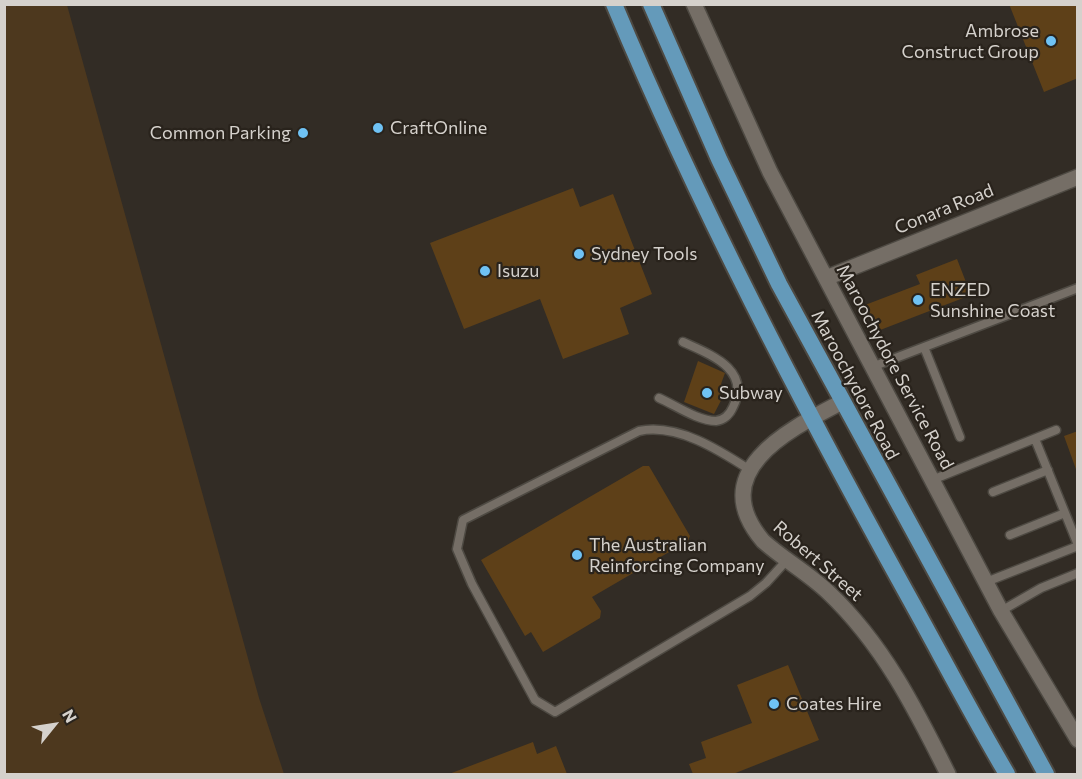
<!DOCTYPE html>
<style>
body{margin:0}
#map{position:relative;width:1082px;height:779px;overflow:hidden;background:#322c25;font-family:Commissioner,sans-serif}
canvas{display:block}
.frame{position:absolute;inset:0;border:6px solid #d5d1cc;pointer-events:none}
.north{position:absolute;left:24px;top:695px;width:60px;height:60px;-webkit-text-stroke:4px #29231c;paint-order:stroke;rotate:60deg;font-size:16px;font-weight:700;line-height:24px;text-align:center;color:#d5d1cc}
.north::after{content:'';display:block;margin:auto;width:21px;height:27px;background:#d5d1cc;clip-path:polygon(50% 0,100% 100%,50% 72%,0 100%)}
</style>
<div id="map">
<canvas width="1082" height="779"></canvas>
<div class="frame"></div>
<div class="north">N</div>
</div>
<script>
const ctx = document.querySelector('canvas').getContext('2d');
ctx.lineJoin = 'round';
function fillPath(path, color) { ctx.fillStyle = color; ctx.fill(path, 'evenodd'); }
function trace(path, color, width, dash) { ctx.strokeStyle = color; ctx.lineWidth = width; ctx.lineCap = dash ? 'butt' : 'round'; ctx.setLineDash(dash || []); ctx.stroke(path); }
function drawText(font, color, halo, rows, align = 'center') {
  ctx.font = font + ' Commissioner,sans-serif'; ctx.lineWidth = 4.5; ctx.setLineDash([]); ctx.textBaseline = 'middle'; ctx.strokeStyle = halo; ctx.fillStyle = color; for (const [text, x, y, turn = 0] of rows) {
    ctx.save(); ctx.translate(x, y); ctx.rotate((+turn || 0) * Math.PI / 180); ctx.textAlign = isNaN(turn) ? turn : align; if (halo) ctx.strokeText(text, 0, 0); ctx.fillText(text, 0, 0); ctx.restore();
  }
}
fillPath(new Path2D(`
 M5,4L67,5L259,698L284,774H5Z`), '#4d381e');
fillPath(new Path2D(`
 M1009,4H1078V78L1044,92Z
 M573,188L580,207L613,194L652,294L620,308L629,334L563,359L540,299L464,329L430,243Z
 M957,259L971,295L875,332L865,305L920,284L916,275Z
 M698,361L725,373L721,384L728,387L714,414L684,402Z
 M1078,431V471L1077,472L1064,436Z
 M643,466H649L690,536L688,541L592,597L601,611L600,618L543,652L531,632L525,636L481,560Z
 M788,665L819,740L733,774H693L689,764L706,758L701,742L752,723L737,685Z
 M533,742L537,754L556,746L567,774H449Z`), '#5e4018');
const service = new Path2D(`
 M924,347L960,437
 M872,367L1078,288
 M659,398C675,405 698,421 716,421C724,420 730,414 733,407C752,369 709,354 683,342
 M1035,439L1078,545
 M750,470C719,450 677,423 639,431L463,520L457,549L472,584L535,700L555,712L750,596L766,583L787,560
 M932,480L1056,430
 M993,492L1048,470
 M1010,535L1065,513
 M986,582L1078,546
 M1001,611L1041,588L1078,573`);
const minor = new Path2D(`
 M694,4L770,172L1001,611L1078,740
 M826,278L1078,177
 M842,402C790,429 704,471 763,541C783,559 808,573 828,592C883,644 915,708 948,774`);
const trunk = new Path2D(`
 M614,4C699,207 800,400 906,592C940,653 972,715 1007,774
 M651,4L719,159L779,284L1046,774`);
trace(service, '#4e4a43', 11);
trace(minor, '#4e4a43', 18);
trace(trunk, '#4e4a43', 20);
trace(new Path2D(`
 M1078,764V768`), '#827c76', 3, [4.5, 3]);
trace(service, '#756e66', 8);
trace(minor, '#756e66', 15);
trace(trunk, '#649aba', 16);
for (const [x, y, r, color] of [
 [1051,41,6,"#6fc2f4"],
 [378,128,6,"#6fc2f4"],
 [303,133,6,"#6fc2f4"],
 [579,254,6,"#6fc2f4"],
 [485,271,6,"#6fc2f4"],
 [918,300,6,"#6fc2f4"],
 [707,393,6,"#6fc2f4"],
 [577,555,6,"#6fc2f4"],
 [774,704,6,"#6fc2f4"]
]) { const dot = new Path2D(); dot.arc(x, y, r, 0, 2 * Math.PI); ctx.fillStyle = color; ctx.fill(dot); trace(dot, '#29231c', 2); }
drawText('18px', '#d5d1cc', '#29231c', [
 ["Ambrose",1039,31,"right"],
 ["Construct Group",1039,52,"right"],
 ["CraftOnline",390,128],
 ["Common Parking",291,133,"right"],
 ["Sydney Tools",591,254],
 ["Isuzu",497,271],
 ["ENZED",930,290],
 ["Sunshine Coast",930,311],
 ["Subway",719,393],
 ["The Australian",589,545],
 ["Reinforcing Company",589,566],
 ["Coates Hire",786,704]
], 'left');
drawText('18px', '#d5d1cc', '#29231c', [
 ["Conara Road",944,209,-22],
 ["Maroochydore Service Road",895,367,62],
 ["Maroochydore Road",855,385,62],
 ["Robert Street",818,561,41]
]);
</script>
